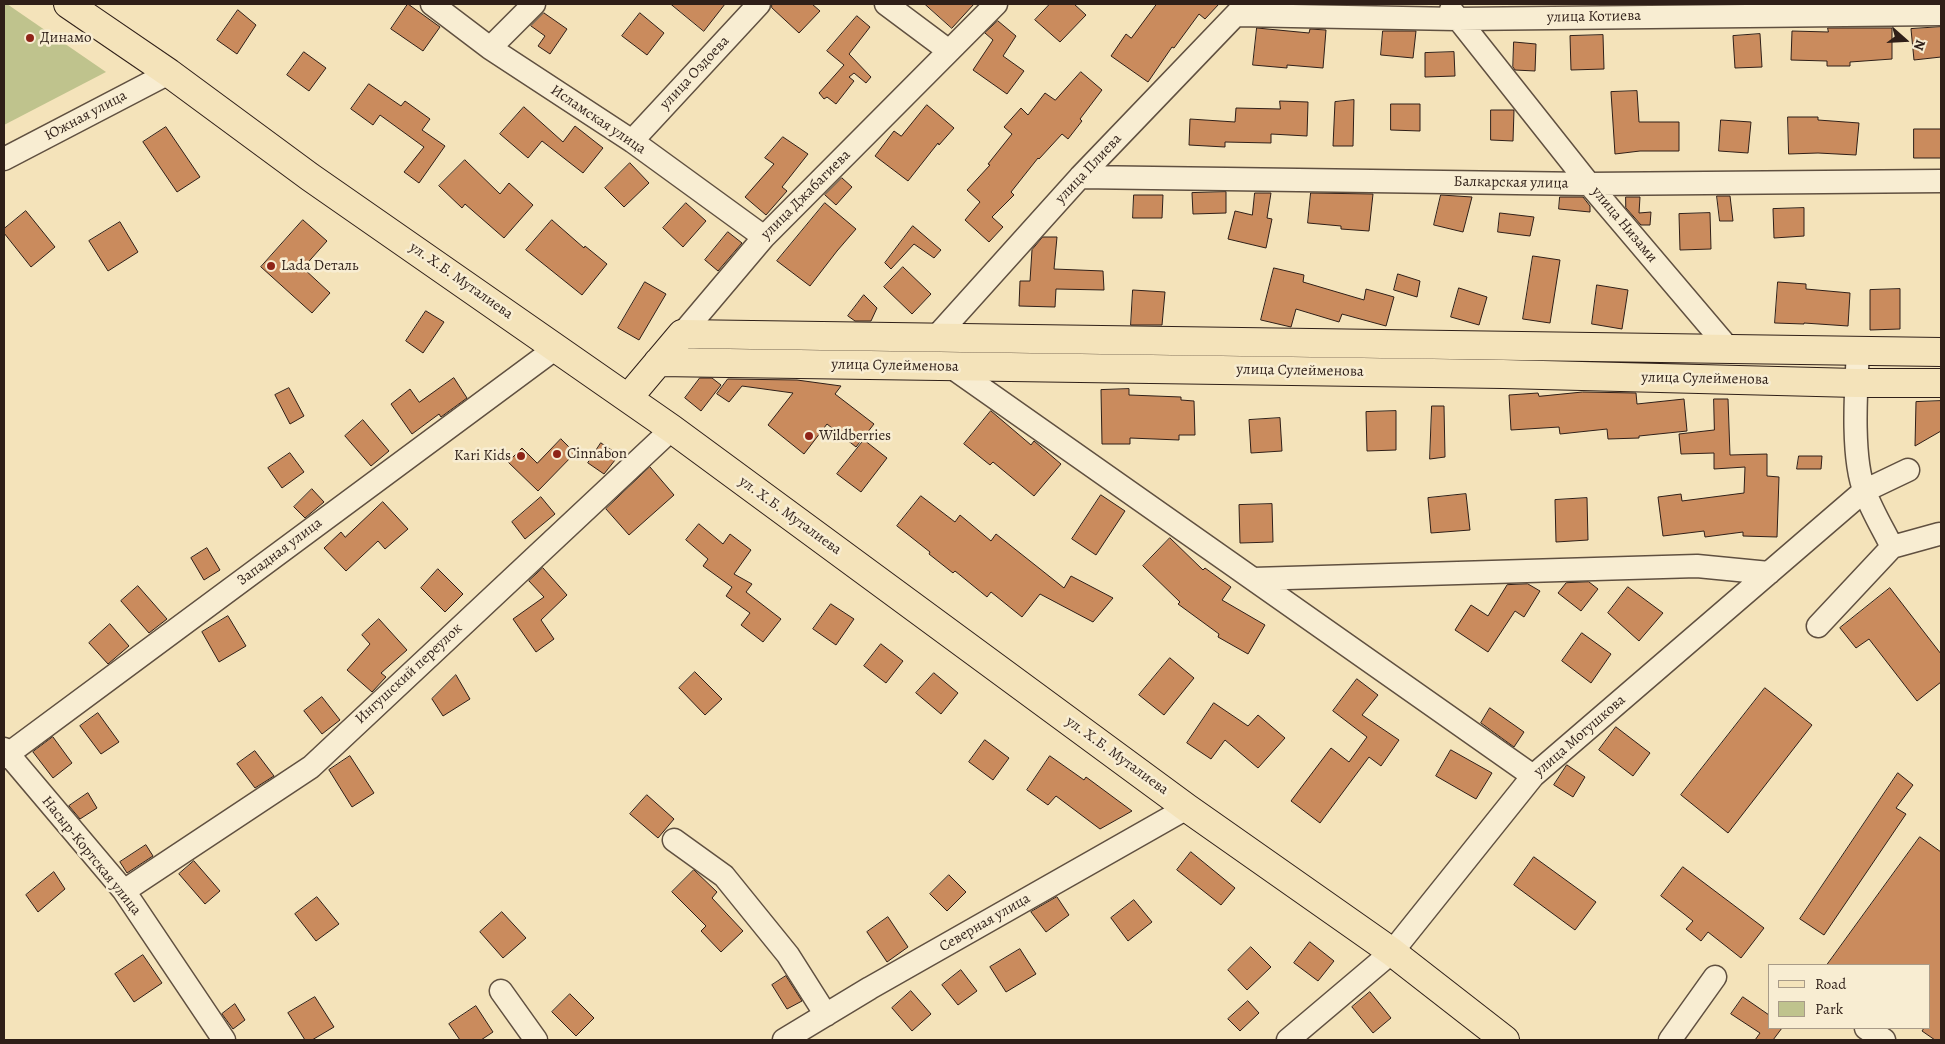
<!DOCTYPE html>
<meta charset="utf-8">
<style>
body{margin:0}
#map{position:relative;width:1945px;height:1044px;overflow:hidden;background:#f4e3ba;font-family:Alegreya,serif}
canvas{display:block}
.frame{position:absolute;inset:0;border:5px solid #2f1f18;pointer-events:none}
.legend{position:absolute;left:1768px;top:964px;width:162px;height:65px;box-sizing:border-box;background:#f8edd2;border:1px solid #a89b88;margin:0;padding:6px 9px;list-style:none;font-size:15px;color:#2f1f18}
.legend li{display:flex;align-items:center;gap:10px;height:25px}
.legend b{width:25px;border:1px solid #a89b88}
.north{position:absolute;left:1880px;top:15px;width:50px;height:50px;-webkit-text-stroke:4px #f8edd2;paint-order:stroke;rotate:109deg;font-size:14px;font-weight:700;line-height:20px;text-align:center;color:#2f1f18}
.north::after{content:'';display:block;margin:auto;width:18px;height:22px;background:#2f1f18;clip-path:polygon(50% 0,100% 100%,50% 72%,0 100%)}
</style>
<div id="map">
<canvas width="1945" height="1044"></canvas>
<div class="frame"></div>
<ul class="legend">
<li><b style="height:6px;background:#f4e3ba"></b>Road</li>
<li><b style="height:14px;background:#bfc38d"></b>Park</li>
</ul>
<div class="north">N</div>
</div>
<script>
const ctx = document.querySelector('canvas').getContext('2d');
ctx.lineJoin = 'round';
function fillPath(path, color) { ctx.fillStyle = color; ctx.fill(path, 'evenodd'); }
function trace(path, color, width, dash) { ctx.strokeStyle = color; ctx.lineWidth = width; ctx.lineCap = dash ? 'butt' : 'round'; ctx.setLineDash(dash || []); ctx.stroke(path); }
function drawText(font, color, halo, rows, align = 'center') {
  ctx.font = font + ' Alegreya,serif'; ctx.lineWidth = 5; ctx.setLineDash([]); ctx.textBaseline = 'middle'; ctx.strokeStyle = halo; ctx.fillStyle = color; for (const [text, x, y, turn = 0] of rows) {
    ctx.save(); ctx.translate(x, y); ctx.rotate((+turn || 0) * Math.PI / 180); ctx.textAlign = isNaN(turn) ? turn : align; if (halo) ctx.strokeText(text, 0, 0); ctx.fillText(text, 0, 0); ctx.restore();
  }
}
fillPath(new Path2D(`
 M4,4H7L106,72L4,125Z`), '#bfc38d');
const building = new Path2D(`
 M408,4L440,27L423,51L391,29Z
 M671,4H725L704,31Z
 M772,4H812L820,11L799,33L772,8Z
 M925,4H974L952,28Z
 M1050,4H1074L1086,15L1060,42L1035,20Z
 M1157,4H1219L1205,19L1199,14L1174,48L1172,47L1148,82L1111,56L1126,34L1131,38Z
 M238,10L256,25L237,54L217,40Z
 M544,13L567,29L550,54L538,46L545,36L531,26Z
 M640,13L664,33L647,55L622,36Z
 M857,16L870,27L849,54L871,77L866,83L854,73L849,77L854,81L836,104L827,97L824,99L819,93L844,65L827,51Z
 M998,21L1016,36L1003,56L1024,71L1007,94L973,70L993,40L985,33Z
 M1941,27V57L1914,60L1911,29Z
 M1257,28L1309,33L1310,29L1326,30L1323,68L1287,65V68L1253,65Z
 M1828,28H1892V59L1850,62V66H1827V61L1791,60L1792,31L1828,32Z
 M1383,31H1416L1413,58L1381,55Z
 M1760,34L1762,67L1735,68L1733,36Z
 M1603,35L1604,69L1571,70L1570,36Z
 M1514,42L1536,44L1535,71L1515,70L1513,67Z
 M304,52L326,68L309,91L287,75Z
 M1454,52L1455,76L1425,77V53Z
 M1081,72L1102,90L1080,119L1082,121L1068,139L1062,134L1039,159L1038,158L1011,192L1014,195L992,217L1003,227L989,242L965,220L980,202L967,190L990,165L988,164L1012,134L1004,127L1021,108L1028,115L1045,93L1055,100Z
 M369,84L401,106L405,101L430,119L422,130L445,146L419,183L404,172L424,147L380,115L373,125L351,109Z
 M1637,91L1639,122H1679V151H1640L1615,154L1611,92Z
 M1354,100L1353,146H1333L1335,102Z
 M1280,101L1308,102L1307,136L1271,134V143L1225,142V147L1189,145L1190,119L1235,122L1236,108L1280,109Z
 M1391,104H1420V131L1391,130Z
 M927,105L954,128L939,145L938,143L908,181L875,156L894,131L901,136Z
 M524,107L563,142L575,126L603,148L583,173L542,141L528,158L500,134Z
 M1491,110H1514L1513,141L1491,140Z
 M1788,117H1818V120L1859,123L1856,155L1818,153L1789,154Z
 M1721,120L1751,122L1748,153L1719,151Z
 M166,127L200,177L177,192L143,142Z
 M1914,129H1941V158H1914Z
 M783,137L808,154L782,187L787,191L766,215L745,197L774,164L765,158Z
 M465,160L500,194L509,183L533,205L504,238L465,204L462,208L439,186Z
 M630,163L649,183L624,207L605,188Z
 M842,178L852,187L836,205L825,195Z
 M1226,192V213L1193,214L1192,193Z
 M1255,193H1271L1267,218L1272,219L1266,248L1228,239L1235,211L1252,215Z
 M1311,193L1373,194L1369,231L1341,229V226L1308,223Z
 M1134,195H1163L1162,218H1133Z
 M1441,195L1472,197L1463,232L1434,225Z
 M1717,196H1730L1733,221H1720Z
 M1560,197H1583L1590,206V212L1559,209Z
 M1626,197H1640L1639,213L1651,212L1650,225H1641L1626,208Z
 M686,203L706,221L683,247L663,228Z
 M825,203L856,229L837,251L810,286L777,261Z
 M1804,208V236L1774,238L1773,209Z
 M26,211L55,247L31,267L4,233V229Z
 M1500,213L1534,217L1530,236L1498,232Z
 M1710,213L1711,249L1680,250L1679,214Z
 M303,220L327,241L303,268L330,293L312,313L261,267Z
 M552,220L584,248L585,246L607,264L582,295L526,250Z
 M120,222L138,252L108,271L89,241Z
 M913,226L941,250L934,258L914,244L891,269L885,263Z
 M728,232L742,243L718,271L705,260Z
 M1043,237H1057L1054,269L1103,271L1104,290L1056,289L1055,307L1019,306L1020,281H1030L1032,250Z
 M1533,256L1560,260L1550,323L1523,319Z
 M903,267L931,294L912,314L884,287Z
 M1274,268L1304,275L1303,282L1364,300L1366,289L1394,297L1386,326L1342,314L1339,322L1296,309L1291,327L1261,320Z
 M1398,274L1420,281L1417,297L1394,290Z
 M645,282L666,294L639,340L618,328Z
 M1778,282L1806,284V289L1850,293L1848,326L1804,323V324L1775,323Z
 M1597,285L1628,290L1622,329L1592,324Z
 M1459,288L1487,297L1479,325L1451,317Z
 M1900,289V329L1870,330V290Z
 M1133,290L1165,292L1162,325H1131Z
 M864,295L877,308L871,321H855L848,316Z
 M426,311L444,322L423,353L406,341Z
 M454,378L467,398L441,417L439,414L412,434L391,404L410,389L419,402Z
 M700,378H712L721,385L701,411L685,398Z
 M728,379L797,380L841,386L835,394L874,424L856,447L827,424L804,454L768,425L793,393L742,386L729,402L717,394Z
 M289,388L304,416L290,424L275,395Z
 M1129,389V395L1181,397V400L1194,401L1195,435H1179V440L1130,438V444H1102L1101,390Z
 M1583,392L1636,393L1637,404L1684,399L1687,431L1639,436V438L1608,439L1607,429L1560,434L1559,427L1511,430L1509,395L1538,393L1539,396Z
 M1714,399H1728L1730,455L1767,454V476L1779,477L1777,537L1743,536V532L1705,537L1704,531L1663,536L1658,497L1681,494L1682,501L1744,493L1745,467L1714,469V453L1681,454L1679,434L1714,430Z
 M1941,401V431L1915,446L1916,402Z
 M1432,406H1444L1445,457L1430,459Z
 M991,411L1031,445L1034,441L1061,464L1034,496L993,462L990,465L964,444Z
 M1396,411V450L1367,451L1366,412Z
 M1280,418L1282,451L1251,453L1249,420Z
 M363,420L389,451L371,466L345,436Z
 M561,439L575,453L538,491L508,462L522,448L537,463Z
 M864,440L887,458L861,492L837,474Z
 M601,443L619,455L604,474L588,463Z
 M290,453L304,472L282,488L268,468Z
 M1799,456H1822L1821,469H1797Z
 M650,467L674,495L629,535L606,509Z
 M312,489L324,502L305,518L294,507Z
 M1466,494L1470,530L1431,533L1428,498Z
 M1101,495L1125,511L1096,555L1072,539Z
 M921,496L955,522L960,515L991,541L996,534L1064,588L1071,576L1113,598L1093,622L1040,594L1022,617L991,592L987,597L955,571L953,573L929,554L930,552L897,526Z
 M541,497L555,514L525,539L512,522Z
 M1587,498L1588,540L1556,542L1555,500Z
 M383,502L408,529L385,549L378,541L346,571L324,548L341,532L345,537Z
 M1272,504L1273,542L1240,543L1239,505Z
 M699,524L723,544L730,534L751,550L734,574L752,584L746,592L781,619L763,642L741,625L750,613L726,596L732,587L703,566L708,559L686,540Z
 M1170,538L1203,570L1205,568L1231,587L1222,600L1265,625L1248,654L1218,637L1219,634L1178,604L1180,602L1143,566Z
 M207,548L220,570L204,580L191,558Z
 M543,568L567,595L541,620L554,639L536,652L513,619L544,597L529,581Z
 M438,569L463,594L445,612L421,588Z
 M1589,582L1598,589L1581,611L1558,593L1566,583Z
 M1528,584L1540,591L1524,617L1515,611L1488,652L1455,630L1471,605L1488,616L1507,585Z
 M138,586L167,619L149,633L121,601Z
 M1628,587L1663,613L1639,641L1608,613Z
 M1890,588L1941,654V682L1917,701L1869,639L1856,648L1840,628Z
 M831,604L854,619L836,645L813,629Z
 M228,616L246,646L219,662L202,632Z
 M379,619L407,650L381,673L386,677L372,692L347,670L370,644L362,635Z
 M110,624L129,646L108,664L89,643Z
 M1582,633L1611,654L1591,683L1562,661Z
 M881,644L903,661L886,683L864,666Z
 M1170,658L1194,678L1164,715L1139,695Z
 M695,672L722,699L705,715L679,688Z
 M934,673L958,693L941,714L916,693Z
 M456,675L470,699L443,716L432,699Z
 M1357,679L1378,695L1362,715L1399,740L1381,766L1369,757L1320,823L1291,801L1331,748L1349,762L1367,737L1333,711Z
 M1765,688L1812,725L1728,833L1681,795Z
 M322,697L340,720L322,734L304,711Z
 M1214,703L1248,726L1258,715L1285,738L1258,768L1225,740L1211,759L1187,743Z
 M1490,708L1524,732L1514,747L1481,723Z
 M98,713L119,742L101,754L80,726Z
 M1616,727L1650,753L1633,776L1599,750Z
 M53,737L72,763L53,778L33,752Z
 M985,740L1009,758L993,780L969,762Z
 M1451,750L1492,773L1476,799L1436,776Z
 M255,751L274,776L255,788L237,764Z
 M350,756L374,793L352,807L329,770Z
 M1050,756L1084,780L1086,777L1132,811L1100,829L1056,796L1048,805L1027,790Z
 M1567,765L1585,777L1573,797L1554,785Z
 M1898,773L1913,785L1896,808L1906,814L1824,935L1800,919Z
 M88,793L97,808L80,819L69,806Z
 M647,795L674,819L658,838L630,814Z
 M1920,837L1941,852V1040H1935L1922,1031L1924,1028H1929V965H1827Z
 M146,845L153,856L127,873L120,862Z
 M1191,852L1235,888L1221,905L1177,870Z
 M1534,857L1596,902L1575,930L1514,885Z
 M194,861L220,891L205,904L179,874Z
 M1683,867L1764,928L1741,958L1708,932L1701,941L1686,929L1693,921L1661,896Z
 M694,870L717,892L712,898L743,931L721,952L701,931L706,926L672,892Z
 M54,872L65,889L38,912L26,895Z
 M949,875L966,892L947,911L930,894Z
 M317,897L339,924L316,941L295,914Z
 M1057,897L1069,915L1046,932L1031,912Z
 M1134,900L1152,922L1128,941L1111,918Z
 M502,912L526,938L503,958L480,932Z
 M888,917L908,947L887,962L867,932Z
 M1310,942L1334,961L1318,981L1294,963Z
 M1251,947L1271,967L1247,990L1228,970Z
 M1020,949L1036,974L1006,992L990,967Z
 M143,955L162,983L134,1002L115,974Z
 M961,970L977,991L958,1005L942,985Z
 M786,976L802,1001L787,1009L772,985Z
 M911,991L931,1014L912,1031L892,1008Z
 M1370,992L1391,1018L1373,1033L1352,1007Z
 M570,994L594,1018L576,1036L552,1012Z
 M315,997L334,1027L312,1040H305L288,1013Z
 M1743,997L1769,1015V1028H1782L1773,1040H1755L1760,1033L1731,1014Z
 M1248,1001L1259,1013L1240,1031L1228,1019Z
 M235,1004L245,1020L233,1029L222,1014Z
 M476,1006L493,1032L481,1040H460L449,1024Z`);
fillPath(building, '#ca8b5d');
trace(building, '#2f1f18', 1);
const minor = new Path2D(`
 M432,4L490,48L632,141L764,237
 M886,4L949,51
 M1451,10L1589,184L1730,350
 M1237,15L1457,19L1941,14
 M490,48L534,4
 M632,141L759,4
 M4,159L169,73
 M1080,177L1589,184L1941,181
 M682,334L764,237L996,4
 M935,338L1080,177L1246,4
 M950,366L1533,776
 M1892,547L1939,534
 M1253,579L1697,566L1769,573
 M1818,626L1892,547C1883,529 1872,511 1865,492C1851,459 1856,388 1858,351
 M4,749L124,891L224,1040
 M4,757L556,348
 M674,840L724,876L788,955L826,1015
 M124,891L311,767L672,429
 M501,991L536,1040
 M1866,1028L1884,1040
 M784,1040L870,988L1187,808
 M1288,1040L1392,952L1533,776L1864,491L1908,470
 M1670,1040L1715,977`);
const major = new Path2D(`
 M68,4L169,73L310,177L672,429L1187,808L1392,952L1505,1040
 M658,362L1503,374L1856,383H1941
 M628,398L682,334L1941,352`);
trace(minor, '#605040', 25);
trace(major, '#2f1f18', 30);
trace(minor, '#f8edd2', 22);
trace(major, '#f4e3ba', 28);
for (const [x, y, r, color] of [
 [30,38,5,"#8f2418"],
 [271,266,5,"#8f2418"],
 [809,436,5,"#8f2418"],
 [557,454,5,"#8f2418"],
 [521,456,5,"#8f2418"]
]) { const dot = new Path2D(); dot.arc(x, y, r, 0, 2 * Math.PI); ctx.fillStyle = color; ctx.fill(dot); trace(dot, '#f8edd2', 2); }
drawText('15px', '#2f1f18', '#f8edd2', [
 ["улица Котиева",1594,17,-1],
 ["улица Оздоева",695,73,-47],
 ["Южная улица",86,116,-28],
 ["Исламская улица",598,120,34],
 ["улица Плиева",1089,169,-47],
 ["Балкарская улица",1511,183,1],
 ["улица Джабагиева",806,195,-45],
 ["улица Низами",1624,225,50],
 ["ул. Х.Б. Муталиева",461,281,35],
 ["улица Сулейменова",895,366,1],
 ["улица Сулейменова",1300,371,1],
 ["улица Сулейменова",1705,379,1],
 ["ул. Х.Б. Муталиева",790,516,36],
 ["Западная улица",280,552,-37],
 ["Ингушский переулок",409,674,-43],
 ["улица Могушкова",1580,736,-41],
 ["ул. Х.Б. Муталиева",1117,756,36],
 ["Насыр-Кортская улица",91,856,51],
 ["Северная улица",985,923,-30]
]);
drawText('15px', '#2f1f18', '#f8edd2', [
 ["Динамо",40,38],
 ["Lada Dеталь",281,266],
 ["Wildberries",819,436],
 ["Cinnabon",567,454],
 ["Kari Kids",511,456,"right"]
], 'left');
</script>
